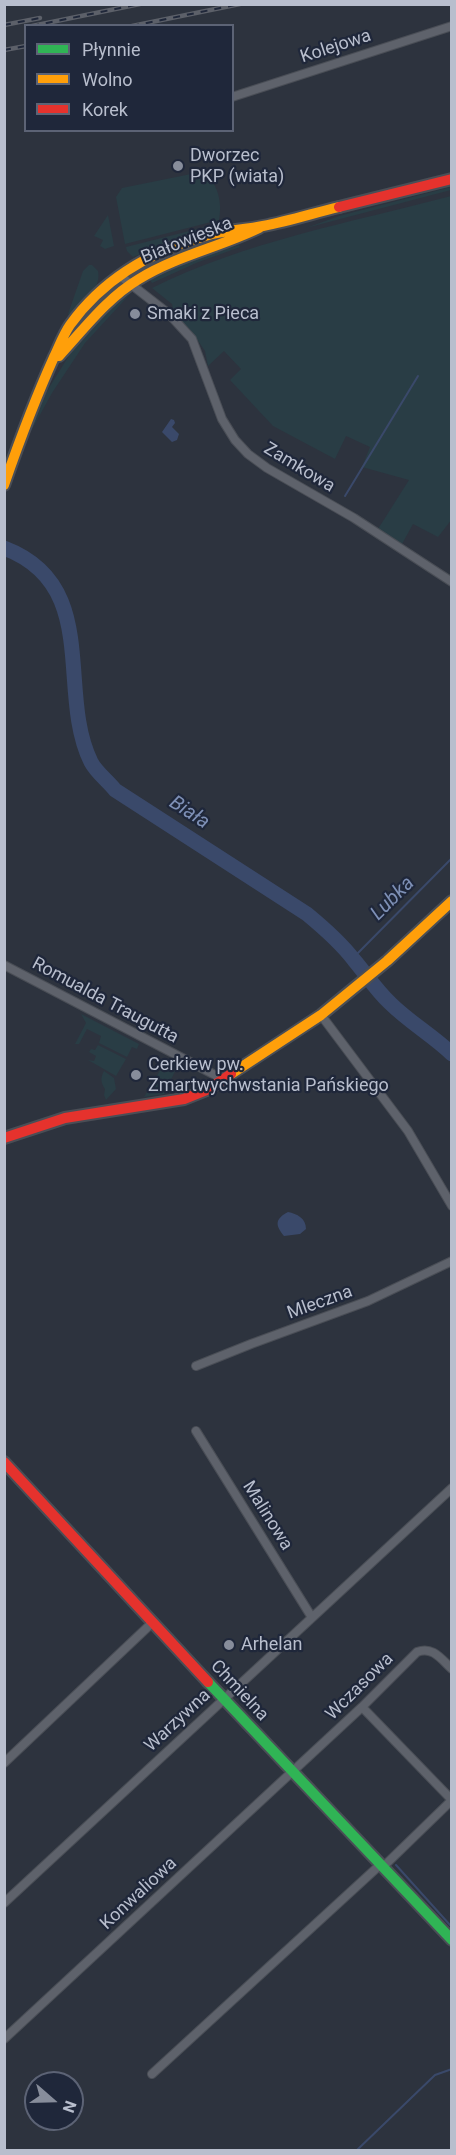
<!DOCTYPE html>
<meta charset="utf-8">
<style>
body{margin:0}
#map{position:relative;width:456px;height:2155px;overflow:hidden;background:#2d333e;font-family:Roboto,sans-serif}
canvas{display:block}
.frame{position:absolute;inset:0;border:6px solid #b8becd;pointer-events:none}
.legend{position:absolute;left:24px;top:24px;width:210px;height:108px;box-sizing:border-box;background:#1f273a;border:2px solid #5c6375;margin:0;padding:8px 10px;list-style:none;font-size:18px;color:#b8becd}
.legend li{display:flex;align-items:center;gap:12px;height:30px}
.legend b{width:30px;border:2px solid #5c6375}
.north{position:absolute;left:24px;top:2071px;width:60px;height:60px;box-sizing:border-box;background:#1f273a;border:2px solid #5c6375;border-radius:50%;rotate:110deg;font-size:16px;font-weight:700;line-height:24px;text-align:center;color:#b8becd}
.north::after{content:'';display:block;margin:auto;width:21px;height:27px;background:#878d9b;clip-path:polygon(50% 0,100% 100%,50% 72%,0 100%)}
</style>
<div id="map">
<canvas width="456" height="2155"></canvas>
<div class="frame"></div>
<ul class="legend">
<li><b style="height:8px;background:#30b455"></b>Płynnie</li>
<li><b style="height:8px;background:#ff9f0a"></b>Wolno</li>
<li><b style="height:8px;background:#e5322d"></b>Korek</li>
</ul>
<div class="north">N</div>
</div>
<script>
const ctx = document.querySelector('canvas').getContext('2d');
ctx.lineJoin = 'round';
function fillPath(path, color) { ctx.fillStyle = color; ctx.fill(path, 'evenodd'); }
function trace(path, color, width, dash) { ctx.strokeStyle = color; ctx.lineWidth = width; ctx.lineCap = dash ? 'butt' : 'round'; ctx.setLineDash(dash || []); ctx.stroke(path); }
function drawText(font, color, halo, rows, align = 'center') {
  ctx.font = font + ' Roboto,sans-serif'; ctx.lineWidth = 4.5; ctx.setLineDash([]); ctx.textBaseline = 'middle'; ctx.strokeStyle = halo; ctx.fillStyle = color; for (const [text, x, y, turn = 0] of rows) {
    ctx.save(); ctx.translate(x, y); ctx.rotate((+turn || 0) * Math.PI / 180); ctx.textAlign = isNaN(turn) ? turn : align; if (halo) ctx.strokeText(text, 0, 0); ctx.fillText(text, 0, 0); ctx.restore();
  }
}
fillPath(new Path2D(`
 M196,173C217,174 223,202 219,220L125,244L116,197L122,188Z
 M451,187V190L306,228L339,216Z
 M451,196L452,519L438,537L413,524L402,544L378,529L409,480L362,467L370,447L346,436L335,459L273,426L230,380L241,369L224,351L208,366L205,351L192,332L174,315L172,304L152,288C243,242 353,222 451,196Z
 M108,215L114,246L105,249L100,246L103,240L94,236Z
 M217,224L214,228L173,241L133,257L127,251L126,247Z
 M213,238L209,244L136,272L134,270L173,251Z
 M239,245L240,247L196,263L152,283L150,280L195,259Z
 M89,265H92L98,271C102,289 82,303 71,316L68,314L83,271Z
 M110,288L112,290L62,346L80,321Z
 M131,293L85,343L52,393L25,442L40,402L70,354L105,313Z
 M81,1014L139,1044L137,1049L132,1047L127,1057L99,1043L101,1036L87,1029L79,1044H75L86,1023Z
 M98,1045L126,1059L116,1076L88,1060L94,1061L96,1056L89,1052L91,1049L95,1050Z
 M167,1059L178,1065L164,1094L144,1097Z
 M104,1071L114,1078L116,1089L106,1100L104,1095L105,1089C101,1083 100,1078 104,1071Z`), '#293d45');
fillPath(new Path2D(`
 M171,419L174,420L175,423L172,427L179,434L177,440L172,442L162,432Z
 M288,1212C297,1214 306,1218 306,1229L300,1234L284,1236C275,1225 275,1219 288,1212Z`), '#3a496a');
trace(new Path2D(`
 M345,496L418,376
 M353,958L452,858
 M396,1865L450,1925
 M357,2150L435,2075L452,2069`), '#3a496a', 2);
trace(new Path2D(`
 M4,548C102,585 56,691 91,762C96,772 108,781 115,790L307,914C324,928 341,943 354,960C366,974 376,990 390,1003C409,1022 432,1035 452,1054`), '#3a496a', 15);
const street = new Path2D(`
 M232,97L452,26
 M119,275L169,314L192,339L222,419L235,440L248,454L267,468L354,518L452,582
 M4,965L215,1075L222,1081
 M321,1015L408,1131L452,1206
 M196,1366L251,1344L368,1301L452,1261
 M196,1431L311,1616
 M362,1707L452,1800
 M4,1763L153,1622
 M384,1866L452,1800
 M4,1903L452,1488
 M4,2039L362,1707L417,1652C433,1646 441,1659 452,1669
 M152,2074L381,1864`);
const fast = new Path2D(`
 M208,1682L452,1940`);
const slow = new Path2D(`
 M59,356C84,329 107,298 139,279C176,256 220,247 259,228
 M4,485C19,442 35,399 54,357C59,347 63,335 70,325C103,279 152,251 205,236C224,230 244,230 263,226C289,221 314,213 339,207
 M231,1074L321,1015L387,961L452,901`);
const jam = new Path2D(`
 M339,207L452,179
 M4,1138L65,1118L184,1099L209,1089L231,1074
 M4,1462L208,1682`);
trace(street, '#4a4e56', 10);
trace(fast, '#4a4e56', 14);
trace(slow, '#4a4e56', 14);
trace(jam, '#4a4e56', 14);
trace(street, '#5e626b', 8);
trace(fast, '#30b455', 10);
trace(slow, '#ff9f0a', 10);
trace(jam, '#e5322d', 10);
const rail = new Path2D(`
 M4,25L40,18
 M32,26L140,4
 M132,26L240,4
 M4,50L26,46`);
trace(rail, '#5c6069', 4.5);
trace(rail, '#1f273a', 2, [7]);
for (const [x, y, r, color] of [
 [178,166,6,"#878d9b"],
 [135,314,6,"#878d9b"],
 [136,1075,6,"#878d9b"],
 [229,1645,6,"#878d9b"]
]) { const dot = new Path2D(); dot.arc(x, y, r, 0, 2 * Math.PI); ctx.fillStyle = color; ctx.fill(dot); trace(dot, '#1f273a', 2); }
drawText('18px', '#b8becd', '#1f273a', [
 ["Kolejowa",336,47,-18],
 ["Białowieska",187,241,-22],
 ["Zamkowa",299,468,31],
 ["Romualda Traugutta",105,1001,28],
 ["Mleczna",320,1303,-20],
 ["Malinowa",267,1516,58],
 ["Wczasowa",360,1687,-45],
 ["Chmielna",239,1691,47],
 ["Warzywna",178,1721,-43],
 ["Konwaliowa",139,1894,-43]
]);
drawText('18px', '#b8becd', '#1f273a', [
 ["Dworzec",190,156],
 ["PKP (wiata)",190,177],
 ["Smaki z Pieca",147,314],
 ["Cerkiew pw.",148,1065],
 ["Zmartwychwstania Pańskiego",148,1086],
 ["Arhelan",241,1645]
], 'left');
drawText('italic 20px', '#7e90b6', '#1f273a', [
 ["Biała",189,813,33],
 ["Lubka",393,899,-45]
]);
</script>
